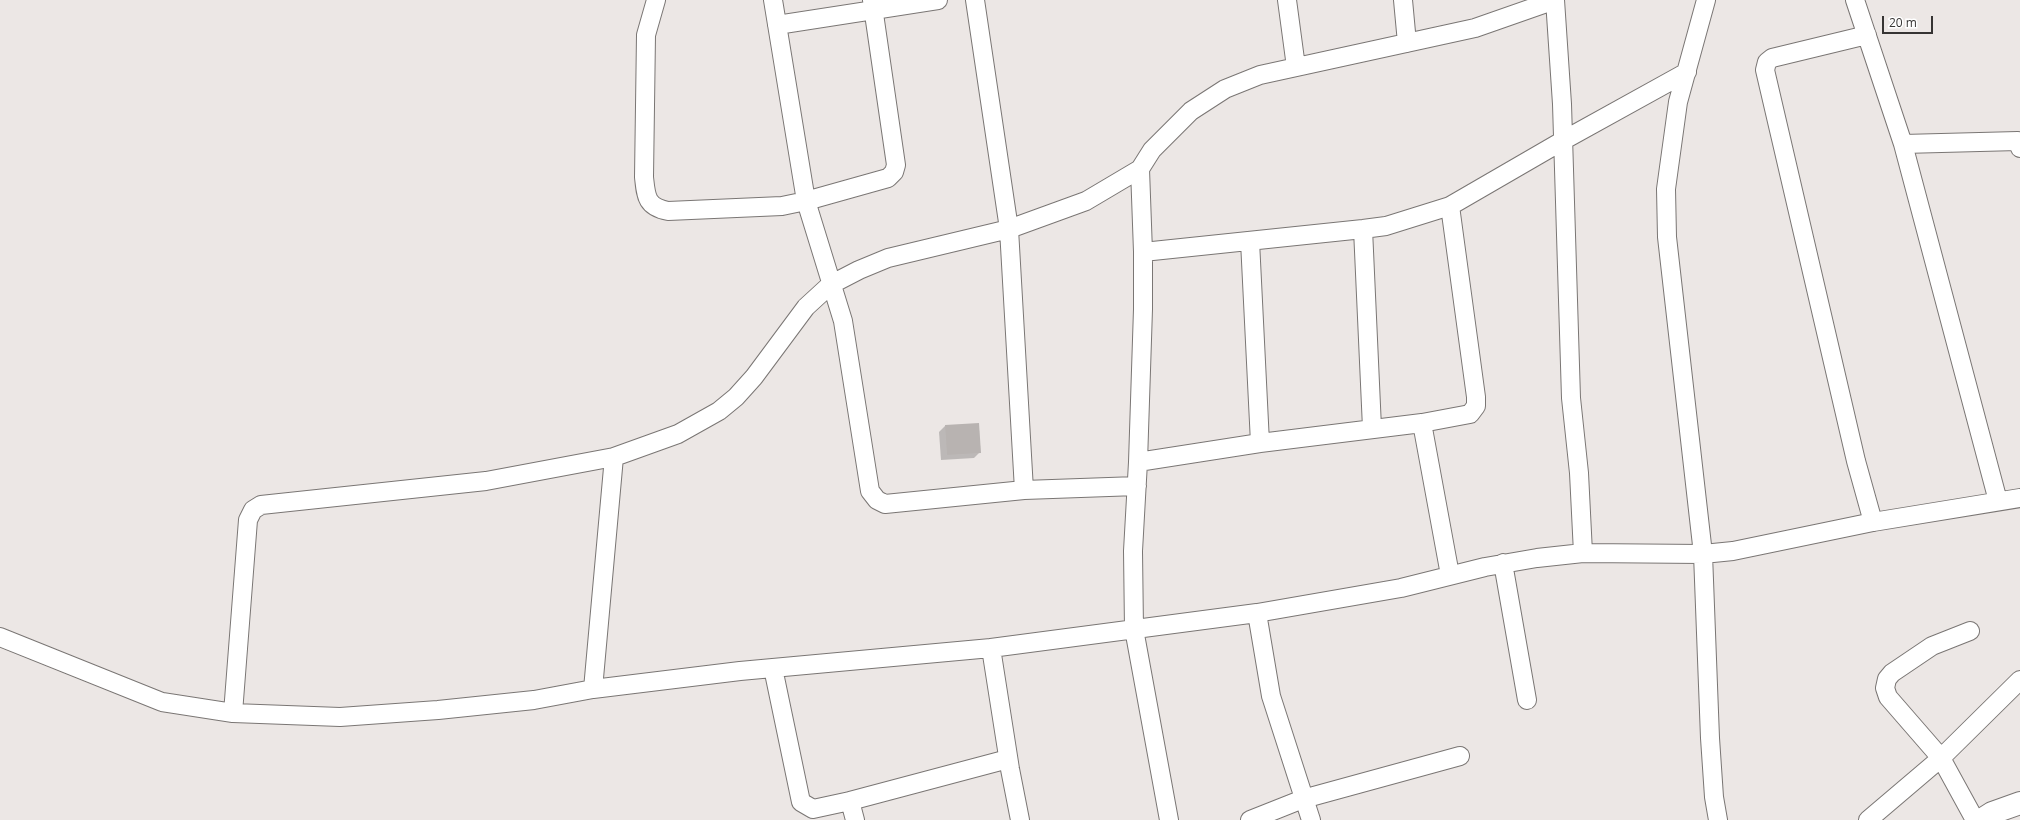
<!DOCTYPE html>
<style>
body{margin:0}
#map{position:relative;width:2020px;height:820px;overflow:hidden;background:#ece7e5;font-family:"Open Sans",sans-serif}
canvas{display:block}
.scale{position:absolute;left:1882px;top:16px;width:51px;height:18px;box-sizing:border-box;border:2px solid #363433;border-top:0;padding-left:5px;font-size:12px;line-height:14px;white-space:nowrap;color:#363433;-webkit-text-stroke:3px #fff;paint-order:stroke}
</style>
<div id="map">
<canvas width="2020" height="820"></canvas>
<div class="scale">20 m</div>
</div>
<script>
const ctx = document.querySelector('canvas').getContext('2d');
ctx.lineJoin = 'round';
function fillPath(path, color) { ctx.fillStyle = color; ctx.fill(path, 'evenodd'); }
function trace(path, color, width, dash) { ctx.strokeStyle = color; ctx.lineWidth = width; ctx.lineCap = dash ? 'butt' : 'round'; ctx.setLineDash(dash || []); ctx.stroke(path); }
fillPath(new Path2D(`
 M945,426L980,452L974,458L941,460L939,432Z`), '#0003');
fillPath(new Path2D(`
 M979,423L981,453L947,455L945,425Z`), '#b8b3b1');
const minor = new Path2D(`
 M656,0L646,35L644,177C646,196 646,207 668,211L782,206L806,201L773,0
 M872,0L896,165L894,172L888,178L806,201L843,321L870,491L877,500L885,504L1024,490
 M975,0L1009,229L1024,490L1137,486
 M1287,0L1296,67
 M1403,0L1407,43
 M1555,0L1562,104L1571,398L1579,473L1583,553
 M1706,0L1678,102L1666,189L1667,237L1703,554L1710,738L1714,797L1718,820
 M1855,0L1903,144L1998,501
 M777,25L938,0
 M1867,35L1772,58L1767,62L1765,70L1856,461L1873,522
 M1903,144L2018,141L2020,148
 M1140,169L1143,252V309L1138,462L1133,551L1134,629L1169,820
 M1363,229L1372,428
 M1250,241L1260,443
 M1143,252L1363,229L1386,226L1450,206L1564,140L1687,72
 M1422,423L1450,575
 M1138,462L1260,443L1422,423L1470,414L1476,406V397L1450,206
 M1503,563L1527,700
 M1257,613L1271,696L1311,820
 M1970,631L1932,646L1892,673L1887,679L1885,688L1888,697L1941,758L1975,820
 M0,637L162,702L233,713L340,717L438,710L534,700L593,689L740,671L991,648L1257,613L1401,588L1485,567L1537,558L1583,553L1703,554L1733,551L1873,522L2020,498
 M991,648L1010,769L1020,820
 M773,668L801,802L813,809L850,801
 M593,689L614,457
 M233,713L248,520L253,510L261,505L486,481L614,457L678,434L719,411L736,397L754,377L806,307L830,285L859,270L888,258L1009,229L1086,201L1140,169L1152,150L1191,111L1225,89L1260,75L1475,28L1555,0
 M855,820L850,801L1008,759
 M1250,820L1303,799L1460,756
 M1868,820L1941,758L2020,680`);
const major = new Path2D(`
 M1981,820L1992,813L2020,803`);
trace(minor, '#7a7674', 20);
trace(major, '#7a7674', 24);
trace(minor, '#fff', 18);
trace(major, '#fff', 22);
</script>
